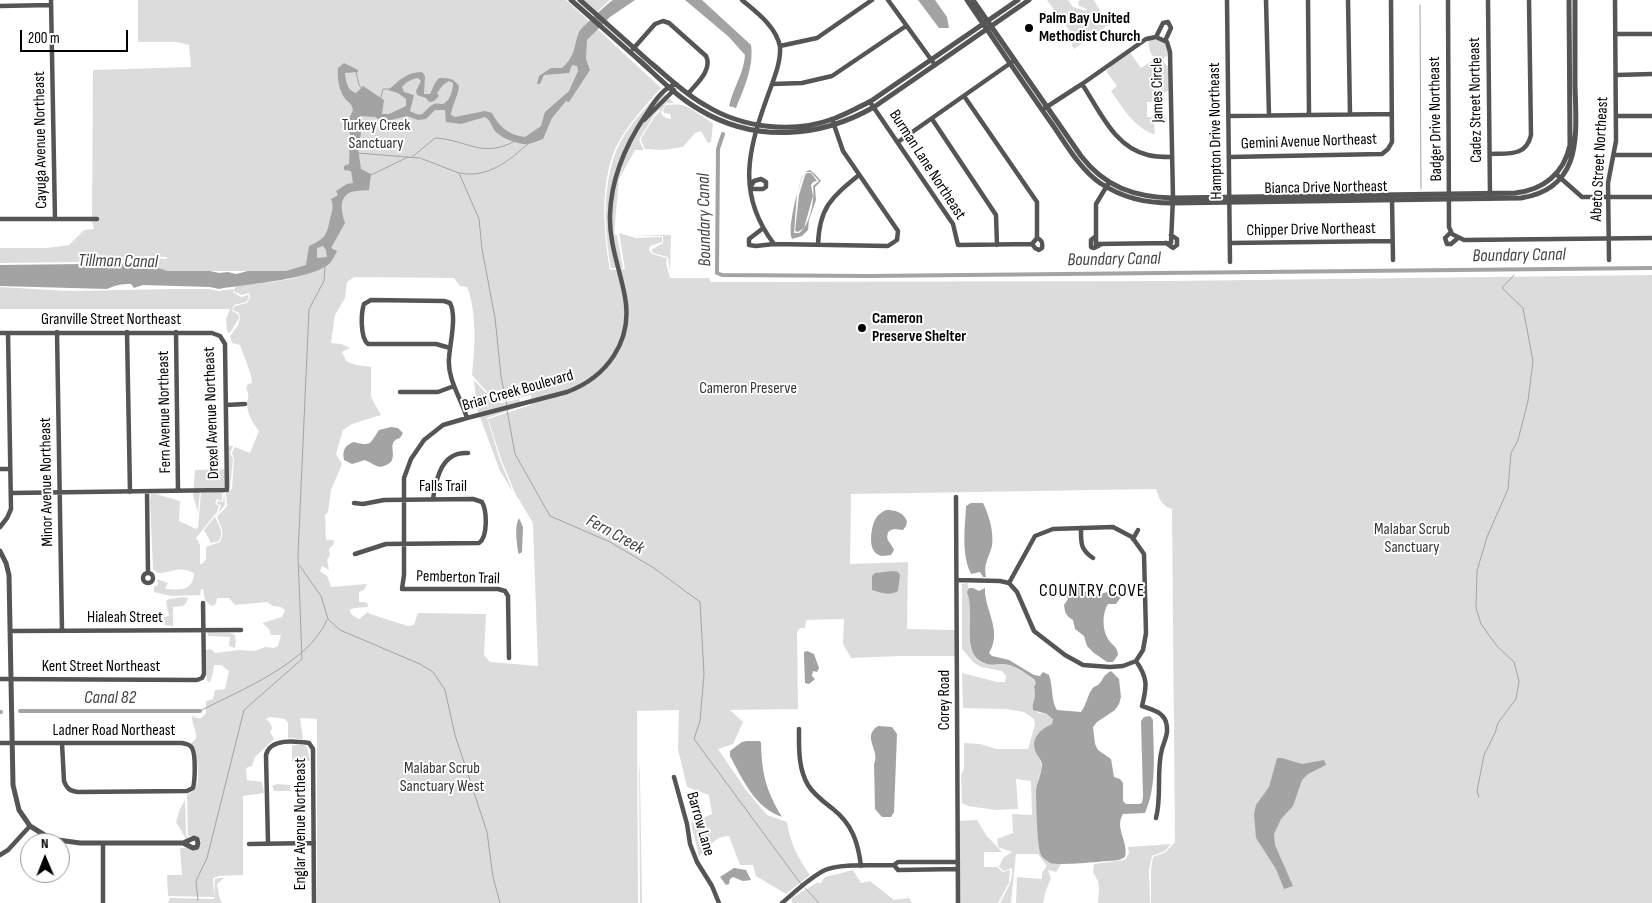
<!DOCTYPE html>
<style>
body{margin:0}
#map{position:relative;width:1652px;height:903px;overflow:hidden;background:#fff;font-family:"Sofia Sans Condensed",sans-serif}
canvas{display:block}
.north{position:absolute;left:20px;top:833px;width:50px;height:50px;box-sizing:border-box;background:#fff;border:1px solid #999;border-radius:50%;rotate:359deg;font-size:14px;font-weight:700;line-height:20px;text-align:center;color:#000}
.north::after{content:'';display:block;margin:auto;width:18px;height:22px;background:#000;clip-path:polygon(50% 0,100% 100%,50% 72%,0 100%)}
.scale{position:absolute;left:20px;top:30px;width:108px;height:22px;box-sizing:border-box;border:2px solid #000;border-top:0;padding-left:6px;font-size:15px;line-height:18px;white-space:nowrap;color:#000;-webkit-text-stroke:4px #fff;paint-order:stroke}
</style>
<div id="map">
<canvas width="1652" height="903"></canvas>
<div class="north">N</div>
<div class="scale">200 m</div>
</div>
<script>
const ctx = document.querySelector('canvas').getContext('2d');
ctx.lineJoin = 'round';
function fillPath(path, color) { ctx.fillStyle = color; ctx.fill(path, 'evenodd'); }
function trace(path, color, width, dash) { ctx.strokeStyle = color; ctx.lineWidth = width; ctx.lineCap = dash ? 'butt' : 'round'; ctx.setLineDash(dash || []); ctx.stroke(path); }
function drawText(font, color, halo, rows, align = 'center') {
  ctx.font = font + ' "Sofia Sans Condensed",sans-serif'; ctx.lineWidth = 4; ctx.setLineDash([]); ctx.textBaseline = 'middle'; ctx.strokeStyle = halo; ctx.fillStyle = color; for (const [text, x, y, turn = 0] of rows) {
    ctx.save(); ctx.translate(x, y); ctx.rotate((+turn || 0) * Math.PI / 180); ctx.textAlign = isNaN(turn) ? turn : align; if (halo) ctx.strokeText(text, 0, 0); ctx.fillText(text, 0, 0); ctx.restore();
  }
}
fillPath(new Path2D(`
 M138,0H566L661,88C645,106 627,125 616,147C600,182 603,232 610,270L625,269L619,233L636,238L662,237V242L650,246L649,250L652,254L667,258L666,263L670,278H709L711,282L1170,281L1652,275V903H1151V870L1153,857L1166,852L1175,842L1172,509C1161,505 1160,500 1156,489L851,494L850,564L908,562L907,629L955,630L956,656H900L851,658L843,644L844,619L806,620L805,628H800L797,632L798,709L730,710L743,722L733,744L718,749L746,790L767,815L787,822C790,843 798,858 810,875L786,894L756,876L753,865H740L729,836C714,836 710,848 699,856L691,823L712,814L709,795L687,787L678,749L679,710L637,711L638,903H317V719L300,718L303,739L288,738V723L285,719L270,717L266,719L270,723L272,728L270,732L274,739L255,757L252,766L246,768L247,780L262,782L264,793L243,796V875L219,876L213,878L214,897L168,896L167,875H182L180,848H197L200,847L201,841L197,836H188L187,795C191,792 194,791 196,787C201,778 197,751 191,743L196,739C197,731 192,725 192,716L200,719L206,713V701L213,699L215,690L225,689L229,671L221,665H214L213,673L210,682L207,681L206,650L211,649L215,653L239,650L255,651L265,647L274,648L278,646L281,635H271L269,629L262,623L282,617L285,610L281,607L273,606L267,602L235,605L229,598H217L216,604L212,606L205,601L203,589H201L200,595L171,596L154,592V587L158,585L157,579L168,583L165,589C181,590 193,591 194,573C178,565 172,573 158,573L153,569L150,501L151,494H156L180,501L179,521L196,529L198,527L201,493H222V501L217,499L215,503L219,506L217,512L196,538L200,545V564H202L206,559V547L220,542C225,532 221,527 217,517L227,506L226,493L232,489L234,459L232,453L235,447L250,453L259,431C253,424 247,413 247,404C248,396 250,397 246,388L248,384L252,383C253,377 243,353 240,345L232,343L230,336C236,328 242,323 239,313L233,310L235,306L247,303L250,298L249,293L242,295L233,291L237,285C257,284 296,281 313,271H168L143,263L145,257L167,259V257L145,256L142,261L111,262L107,259L85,262L0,263V248H47L69,245L84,230L94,229L92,221L93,70L191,67L189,45L177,42H138ZM354,277L454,278L460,286L467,287C477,312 475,348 472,375L488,393L490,400L503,401L531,395V405L488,419L501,459L515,493L533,523L538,666L490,662L484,655L486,614L418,613L414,625L408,626L370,614L368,612L359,619L352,615L349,610L354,608L368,607V604L365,602H359V592L364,590L367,584L331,587L327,576L320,571L322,566L329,570L327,559L330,556L329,549L333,545L334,540H326L325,515L328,512L331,490L342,464L336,454L343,430L352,424L381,415L371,397V367L356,365L346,361L342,352L350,348L341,344L331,343L335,315L345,298L347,282Z
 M583,0H610L597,12Z
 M1047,0H1068L1073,7L1086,11L1087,9L1079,6L1078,2L1080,0H1094L1108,25L1074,49L1072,46V34Z
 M1148,40H1161L1168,47V55L1164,58V63L1169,67V90L1164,93V99H1162V101L1147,102V117H1166L1167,123H1154L1155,134H1153C1133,126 1123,108 1111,91L1117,86L1106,71L1111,67L1110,65L1129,51L1141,68L1155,59L1150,52Z
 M661,91L674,103H666L662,110V112L659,110L654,115L639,140L644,150H635L619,179L614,234L617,235L623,268H611C604,229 602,186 617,149C626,128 646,107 661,91Z
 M666,105C671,105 678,104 682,105C686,105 711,121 713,124L711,142L708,143L701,131L695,133L683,147L662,150L645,149L641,140L642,137L655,116L660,111L663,116L669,119L671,118L670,114L664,113L663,110Z
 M631,235H671L670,272L668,257L653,253L651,250L663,243V236Z
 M0,287L68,291L174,289H209L219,291L233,289V292L241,297L248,295L249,298L246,302L234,305L232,311L238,314L239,318L230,333L227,332L226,319L230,309H0Z
 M474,380L487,394L490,402L503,403L519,399L522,406L487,418L500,460L513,492L500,471L477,409Z
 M228,446H233L230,453L233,459L230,488L224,492L225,505L215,517C219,526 224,531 219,541L211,543L204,530L218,513L221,506L217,503V501L223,502L224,493L200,492L198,512L193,496L195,470L227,469Z
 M968,583C968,590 970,595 970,602C971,621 962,653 983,663C990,666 996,664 1003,664C1014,664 1025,673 1034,679L1036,683L1034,687L1036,696L1033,705L1038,713L1047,714L1053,718L1052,724L1037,734L1035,740L1042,768L1038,779L1036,792L1039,846L1041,855L1049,863L1061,864L1056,872L1048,870L1051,878L1046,890L1043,903H1016L1017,877L1042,879V873L1047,866L1038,854H1016L1011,903H1000C1006,891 1013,883 1012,868L1004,871L999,867L1003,858L1012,852L998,847L997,839L1013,833L1012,814L1032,815L1031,781L1016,779L1018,809L996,810L968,806L962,803L961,775L964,768V743L980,744L996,749H1028L1035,725L1034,719L1024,712L1006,709L963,708L962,673L997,682H1005L1006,676L1002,671L981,667L973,662L962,649V584Z
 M183,597L188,598L186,603L183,606L173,607V626L165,625L164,617L169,616L166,601L169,599Z
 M208,632L231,633L235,635L236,641L235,648L229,646L230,637L208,636Z
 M292,745H304L307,747L310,761H292Z
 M639,761L640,775L642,903H640Z
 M277,784L290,785V791H274L272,786Z
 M185,800L186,836L188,837L186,839L176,822L180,809Z
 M977,820L986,835L1002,852H984V867H997L1003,872L1010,870L1009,883L998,903H959L958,821Z
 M1171,844L1165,851L1152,856L1149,870L1150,903H1098L1099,888L1098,881L1093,872L1094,864L1125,860L1129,853L1128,847Z
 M853,870L861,883L870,881L894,900L909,898L912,903H792V898L818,882L820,884L825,877Z
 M220,878H224L217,884L219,896L222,903H168L170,898L214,899L215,879Z`), '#dcdcdc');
fillPath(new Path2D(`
 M613,0H635L610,17L587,40L586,59L590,70L569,102L566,101L552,118L543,139C537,141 530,145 523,144C516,143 502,138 497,133C491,128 492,121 485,117L461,124L446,122L445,110H435L426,119L418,120L407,116L383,122L375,117L360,116C358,122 361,126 361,132C361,137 359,140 358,144C358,152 360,161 361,169L371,174L369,190C364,191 354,190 349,193C338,199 342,214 345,223L331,248L337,251C335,255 333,259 331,262C315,280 244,284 219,289L210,287L143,285L134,288L131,284C121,284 116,285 107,289L0,286V265L85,264L107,260L111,264L143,263L168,271H210L219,273L228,272L236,274L248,271H286L306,265L309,246C325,239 327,235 330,219C332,211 334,207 331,199L338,195L336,191L347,184L353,183L351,171L344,170V166L349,164L350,137L349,119L353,110C352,105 350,103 346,100C339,91 337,79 338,68L344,63L358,70V72L345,73C346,82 347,90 356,93L363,86L384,100L382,114H389L406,106V99L398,93L388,90C399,81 406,72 422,72L425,76L424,94H430L435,83L439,78C449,78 453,78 459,86C458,97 452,104 451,115L455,117L485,111L492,113C499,127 509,135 525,137L541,126L545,112L569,91L578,71L577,66L572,65L569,73L544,75L540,84H537L539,76L551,68H562C576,55 573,48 579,32C581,28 608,3 613,0ZM418,78L421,81L416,91L417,95L426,98L429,102L434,101L439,96L437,93L443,85L449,81L453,83C453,90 450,101 443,104C440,104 437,103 434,104C423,109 426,120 410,111L414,95L404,92L402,87C406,82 411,79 418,78ZM323,246L326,250L327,257L317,258V248Z
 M685,0H702L751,45C754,67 744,88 736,108L729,106C733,88 744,73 745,55L729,37Z
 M918,0H935L947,17L949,28H939Z
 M810,170L815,174L821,181L815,187L816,200L809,220L808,230L802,236L792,239C787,227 798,190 802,176L803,174L797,194L794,233H799C810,226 815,199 813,186L819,181L811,172H806L804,174L807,171Z
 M807,173H811L817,181L813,182L811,185L813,196L804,228L798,232L795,231L799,195L805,175Z
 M391,427L398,428L403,433L400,438C386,442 397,453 391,462C379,471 376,465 365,460L352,464L344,460C342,450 345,445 354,442C372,447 370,443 379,430Z
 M971,503H983C989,515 994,532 992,546C989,557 983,565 986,577H983L980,572L971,574C961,553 965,529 966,506Z
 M886,510C895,510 903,512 907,521L906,526L903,530L894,529L889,531C884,540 891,542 894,550L891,555C887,555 882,557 879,555C867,551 871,526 876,518C879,514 882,512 886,510Z
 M519,518L523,527L522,552L519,554L518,552C517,542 514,527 519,518Z
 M893,571L898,572L900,575L898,591C890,596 881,593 872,590V576L875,573Z
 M1071,582L1078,585L1089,595H1097L1107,592L1121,597L1116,604H1108C1102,613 1102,630 1108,639C1113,647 1117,645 1118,655L1113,662H1107L1094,653L1087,646L1084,636L1075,629L1073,620C1066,616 1065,613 1064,605L1068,599L1063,589L1064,585Z
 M969,588H973L979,591L985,588C984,610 1003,630 989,653L992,656L1009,660L1034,675L1040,676L1043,672L1049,675C1053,685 1051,702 1057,710L1081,712C1087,704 1087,696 1092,689C1094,686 1097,686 1099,684C1105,678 1101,677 1111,671L1119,679L1121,697L1119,704L1115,710L1097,722L1093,727L1095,744L1098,750L1111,759L1114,777L1120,779L1123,783V801L1126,804H1139L1142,803L1143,796L1141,721L1144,717L1150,716L1153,720C1153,751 1158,784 1145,813L1123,814C1114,828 1129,842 1125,857L1119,860C1107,861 1059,866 1050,863C1048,862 1042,857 1041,855C1037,848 1036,799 1036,790C1037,782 1041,774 1042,767C1043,757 1031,754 1035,739C1038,731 1046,727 1052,724L1053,719L1047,714L1033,710C1032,700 1037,700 1034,687L1036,683L1034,679C1025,673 1014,664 1003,664C996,664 990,666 984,663C959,653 976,613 967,592Z
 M807,651L814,654L819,668L817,672L813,671L812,676L815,679L809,684L805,683L804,656V652Z
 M878,726L892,727L897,734L894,812L891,817H882L875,809L874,764C881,751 861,737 878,726Z
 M747,741H760L761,743C762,775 766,790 782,817C755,808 743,780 730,756V751L742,742Z
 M1277,758H1282L1302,764L1324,760L1326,765L1308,774L1302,780L1293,806L1281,819L1274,834L1275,845L1293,886L1284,889L1276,869L1256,838L1254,814L1256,805L1269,787Z
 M734,868L746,870L751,880L743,881L733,877L730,879L729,884L726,885L720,877Z`), '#a3a3a3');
trace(new Path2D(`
 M1420,5L1421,189
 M356,72L359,85L362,89
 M381,97L383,89H390
 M357,153L420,158L459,173L479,219L482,249L495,318L501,376L507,406
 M412,157L435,138C468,140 482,159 515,141
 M460,173C488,179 510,160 530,142
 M371,175L408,157
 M1514,270V271
 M507,410L515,454L550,516L610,542L654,568L700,602L704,674L700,721L694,739L801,884
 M300,566L321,596L328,619L340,630L420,664L433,672L445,690L455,735L487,832L493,877L500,903
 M200,711C240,690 308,664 327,620
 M1479,797L1477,791L1484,755L1495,733L1498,723L1516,699L1519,681L1514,662L1497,646L1481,624L1476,608L1477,571L1487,537L1508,489L1511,453L1518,440L1528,401L1533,361L1523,308L1502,288L1514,275
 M805,888L819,903
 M198,900L196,881L207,858L244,710L302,659L298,555L309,309L324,281L325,266`), '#a3a3a3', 1);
trace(new Path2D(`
 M723,134L718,149L717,273L722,275L867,276L1652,268
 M20,711H200
 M0,712H1`), '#a3a3a3', 4);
trace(new Path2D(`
 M51,0L55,219
 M742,0C756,12 777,27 780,47C781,63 773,81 768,95C748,150 736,194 774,244L888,246L897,240L898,231L843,151L832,119
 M888,0L935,65
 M1227,0L1230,262
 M1266,0L1269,115
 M1308,0L1309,115
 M1348,0L1350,114
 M1448,0L1449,227L1452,234L1464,240L1652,238
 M1488,0L1490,196
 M0,6L51,5
 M1615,34H1652
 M1156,37L1163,23L1168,22L1171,28L1165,41
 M780,46L817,38L872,0
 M633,49L655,24L663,21L669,23L706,56C713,70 696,84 688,94
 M1617,75L1652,74
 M772,84L802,83L832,76L906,26
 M1082,84C1100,111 1114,147 1148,155C1155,157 1164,157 1171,157
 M964,96L1037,202V238L1032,244
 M870,102L953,224L958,245L1032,244
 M1045,108L1082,84L1146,39L1156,37L1167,42L1170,52L1173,198L1171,243L1096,244V204L1108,184
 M1229,116L1391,114
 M1616,116H1652
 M932,119L996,215L997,245
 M644,120L674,90
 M898,142L1012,62
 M1490,154C1508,153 1526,157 1531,135L1529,0
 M1614,155H1652
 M1229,157L1382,154L1388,149L1392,142L1391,0
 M1556,174L1582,197H1652
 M751,189H763L766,187V182L761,179L754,181L751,186
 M1392,199L1393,260
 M0,219H97
 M762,229L749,239V245L756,246L774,244
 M1451,232L1445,238L1447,244H1451L1458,238
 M1096,236L1091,240V247L1094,248L1102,244
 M1166,243L1173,248L1177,245V239L1171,235
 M1230,243L1392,241
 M1032,244L1035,248L1039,250L1042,248C1043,243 1042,240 1037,238
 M818,245C819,207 832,197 859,175
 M1609,260L1608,183L1616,141L1615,0
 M57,332L62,631
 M127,332L130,492
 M176,332L178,491
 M0,333H212L220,336L225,344L227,490L11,493
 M450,348L436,344H368C360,338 361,313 364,304L371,300L444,301L450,303C457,316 450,343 449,358C447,379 461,398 467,418
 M400,392H438L454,386
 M226,405L245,404
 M0,469H10
 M147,492L148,573
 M956,497L958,903
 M433,499C436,478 442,451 468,453
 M354,503L363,504L384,500L473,499L482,502C487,511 488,537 479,543L386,544L355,554
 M0,527L7,518L11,509L8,333
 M1081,528C1081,543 1080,549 1093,558
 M1133,539L1138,530
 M143 578a5 5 0 1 1 10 0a5 5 0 1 1-10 0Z
 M958,580L1000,581L1009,583L1017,592L1034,631L1065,655L1083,665L1110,667L1123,666L1136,661L1143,650L1146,633L1144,554L1132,537L1113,527L1053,529L1035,536L1009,583
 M10,631L241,630
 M509,658L508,596L505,591L498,589H402L404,575V478L411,459L424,440L443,425L467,418L567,392C607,377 633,341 625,297C620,269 609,244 610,215C611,178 625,146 645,116C653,104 662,88 676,84
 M1136,661C1148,678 1147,686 1142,706C1151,709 1163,712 1166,722C1169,733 1165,739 1162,749C1156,771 1162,796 1156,818
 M0,679L197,680L202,678L204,674L203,603
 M799,729C799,748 798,768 808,785C814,795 824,802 833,809C852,824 858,842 861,866
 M0,743H182C186,744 190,744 192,748C196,755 195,781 193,788L187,791L78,792C70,791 67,789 64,781L62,743
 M674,777L687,824L690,844L697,862L712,886L719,903
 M268,843L266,755C270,738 295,741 309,743L313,749L314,903
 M103,844V903
 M249,844L314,843
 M0,855L8,850L30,826
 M894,865L898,870L958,869
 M782,903C795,892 809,878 825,870C840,863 877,866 894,865L898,862H958`), '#555', 4.5);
trace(new Path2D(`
 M571,0C594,20 616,40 639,60C659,78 677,97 700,110C755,143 820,138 874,107L1029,0
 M580,0C604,21 627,42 651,63C669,78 685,94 705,105C742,128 792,134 833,119C847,114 859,107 871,101L1018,0
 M967,0C995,41 1023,83 1052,124C1066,144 1079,168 1100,183C1123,198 1145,203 1172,203L1521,198C1584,188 1576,133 1575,85C1575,57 1575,28 1575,0
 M973,0L1081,156C1105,187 1134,197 1173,198L1515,193C1544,190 1564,173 1570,145L1569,0
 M0,551L6,563L9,575L13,785L19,810L30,826L51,839L80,843H183L193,848L197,847L198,843L197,839L194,838L183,843`), '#555', 5);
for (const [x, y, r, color] of [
 [1029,28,5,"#000"],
 [862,328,5,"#000"]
]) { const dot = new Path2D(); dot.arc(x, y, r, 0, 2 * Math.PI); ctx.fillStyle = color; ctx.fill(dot); trace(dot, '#fff', 2); }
drawText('bold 16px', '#000', '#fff', [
 ["Palm Bay United",1039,19],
 ["Methodist Church",1039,37],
 ["Cameron",872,319],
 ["Preserve Shelter",872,337]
], 'left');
drawText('16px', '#000', '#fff', [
 ["James Circle",1158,90,-91],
 ["Cadez Street Northeast",1476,100,-91],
 ["Badger Drive Northeast",1436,119,-91],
 ["Hampton Drive Northeast",1216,131,-91],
 ["Cayuga Avenue Northeast",41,140,-91],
 ["Gemini Avenue Northeast",1309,142,-2],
 ["Abeto Street Northeast",1600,159,-87],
 ["Burman Lane Northeast",927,165,57],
 ["Bianca Drive Northeast",1326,188,-1],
 ["Chipper Drive Northeast",1311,230,-1],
 ["Granville Street Northeast",111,320],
 ["Briar Creek Boulevard",518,391,-16],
 ["Fern Avenue Northeast",165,412,-91],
 ["Drexel Avenue Northeast",212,413,-92],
 ["Minor Avenue Northeast",47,482,-91],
 ["Falls Trail",443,487],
 ["Pemberton Trail",458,578,2],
 ["Hialeah Street",125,618],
 ["Kent Street Northeast",101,667],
 ["Corey Road",945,700,-90],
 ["Ladner Road Northeast",114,731],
 ["Englar Avenue Northeast",301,824,-90],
 ["Barrow Lane",700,824,74]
]);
drawText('16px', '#333', '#fff', [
 ["Turkey Creek",376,126],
 ["Sanctuary",376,144],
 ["Cameron Preserve",748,389],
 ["Malabar Scrub",1412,530],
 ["Sanctuary",1412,548],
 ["Malabar Scrub",442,769],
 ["Sanctuary West",442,787]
]);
drawText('italic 18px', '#444', '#fff', [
 ["Boundary Canal",705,220,-91],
 ["Boundary Canal",1519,256,-1],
 ["Boundary Canal",1114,260,-1],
 ["Tillman Canal",118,262,1],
 ["Fern Creek",615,535,29],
 ["Canal 82",110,698]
]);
ctx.letterSpacing = '1px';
drawText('18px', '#000', '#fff', [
 ["COUNTRY COVE",1092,591]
]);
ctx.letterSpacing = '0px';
</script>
